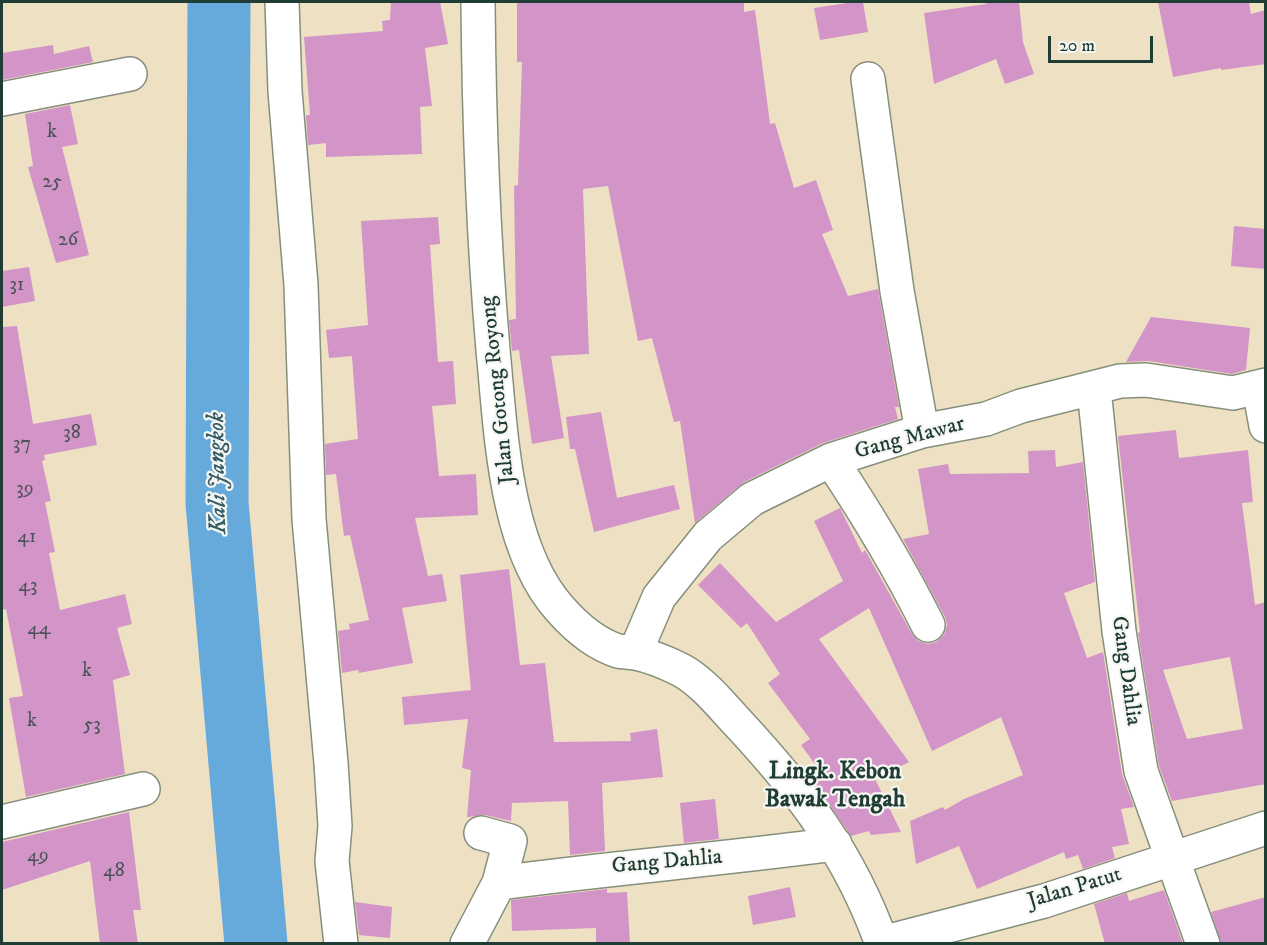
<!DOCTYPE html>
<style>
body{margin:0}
#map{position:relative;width:1267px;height:945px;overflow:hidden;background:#eee1c3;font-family:"IM FELL DW Pica",serif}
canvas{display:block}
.frame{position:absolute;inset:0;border:3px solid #1f3d34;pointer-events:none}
.scale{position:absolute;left:1048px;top:36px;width:105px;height:27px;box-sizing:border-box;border:3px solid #1f3d34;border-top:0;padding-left:8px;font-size:18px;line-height:21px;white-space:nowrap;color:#1f3d34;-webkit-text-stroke:4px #f6f6f2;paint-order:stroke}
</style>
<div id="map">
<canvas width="1267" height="945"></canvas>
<div class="frame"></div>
<div class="scale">20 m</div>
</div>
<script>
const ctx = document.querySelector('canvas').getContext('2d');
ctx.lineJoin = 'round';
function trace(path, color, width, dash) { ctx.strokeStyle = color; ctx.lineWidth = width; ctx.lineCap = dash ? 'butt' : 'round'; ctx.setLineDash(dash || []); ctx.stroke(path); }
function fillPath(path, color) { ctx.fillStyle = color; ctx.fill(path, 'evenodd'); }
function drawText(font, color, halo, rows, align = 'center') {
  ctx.font = font + ' "IM FELL DW Pica",serif'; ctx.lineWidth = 4.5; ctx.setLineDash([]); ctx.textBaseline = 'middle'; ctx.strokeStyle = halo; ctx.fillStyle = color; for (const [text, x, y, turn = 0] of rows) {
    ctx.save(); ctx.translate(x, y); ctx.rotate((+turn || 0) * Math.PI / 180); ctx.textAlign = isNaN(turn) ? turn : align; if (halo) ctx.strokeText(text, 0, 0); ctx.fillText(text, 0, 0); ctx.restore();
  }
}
trace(new Path2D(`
 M219,2L217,503L256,944`), '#66a9db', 63);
fillPath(new Path2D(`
 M391,2H440L448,44L425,48L432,106L420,107L422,154L326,157V143L308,145L306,115H310L304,37L383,31L382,21L390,20Z
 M517,2H744V12L755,10L770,124L775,123L794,188L816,180L833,230L822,234L848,296L878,289L899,407H895L898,419L823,443L744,482L695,523L680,421L674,422L652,338L638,341L608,186L583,189L589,354L551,356L564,438L532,444L519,350L512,351L509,320L516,319L514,186L518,185L522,62H517Z
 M854,2H863L868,32L820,40L814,8Z
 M985,2H1019L1023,42L1034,74L1005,84L996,59L934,84L924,13L986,4Z
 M1158,2H1249L1251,14L1266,10V64L1221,70V68L1173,77Z
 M53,45L54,54L89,46L93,62L2,80V53Z
 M70,105L78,144L62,147L89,255L56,263L28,167L33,166L25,114Z
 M438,217L440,244L430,245L438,362L453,361L456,404L432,406L439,476L476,474L478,515L415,518L428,576L442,574L447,601L402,608L413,663L359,673L358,670L342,673L338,631L350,629L349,624L369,620L350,535L344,536L336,474L326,475L325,444L358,439L352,356L329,358L326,330L368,325L361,221Z
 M1234,226L1266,229V269L1231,266Z
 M29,267L35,301L2,307V271Z
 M1151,317L1250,328L1246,370L1232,374L1149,361L1126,362Z
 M17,326L33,424L91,414L97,445L44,455L45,460L42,461L51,501L45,502L55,552L49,553L60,610L125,594L132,624L117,628L130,675L113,680L125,774L26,797L9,698L23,696L6,609L2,610V327Z
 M601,412L617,498L674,485L680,509L594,532L575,449H570L566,417Z
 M1176,430L1179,458L1248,450L1253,502L1242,503L1255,605L1266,602V784L1172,801L1159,766L1138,633L1140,632L1118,436ZM1230,657L1243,729L1187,739L1163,670Z
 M1055,450L1056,467L1083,462L1095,582L1064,593L1087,658L1103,652L1122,774L1134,807L1121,809L1129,844L1112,847L1115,858L1083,869L1078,855L1066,859L1064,852L977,889L959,846L916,864L910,821L943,807L945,810L964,799L1023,775L1001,717L932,751L869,608L819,639L909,762L875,779L901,832L871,835L869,831L851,836L810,776L820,771L801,745L810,739L768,683L780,674L747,623L741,628L698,585L720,563L776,622L843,581L814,521L840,508L862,553L865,550L912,634L918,641L928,644L936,642L944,635L947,625L945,617L903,539L929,534L918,469L948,464L950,474L1029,473L1028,451Z
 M509,569L520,665L545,663L554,742L631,741L630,733L657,729L663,777L602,783L605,851L570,855L568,801L512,803L511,821L485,815L467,817L471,770L462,768L468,719L404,725L402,697L471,690L460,575Z
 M715,799L719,839L684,843L680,803Z
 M129,812L141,910H133L138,944H100L90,861L2,890V842Z
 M790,887L796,917L753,925L748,896Z
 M607,889V893L627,892L630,944H596V928L512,931L511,900Z
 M1164,890L1183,944H1105L1094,904L1127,893L1129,901Z
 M1266,897V944H1221L1211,912Z
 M355,902L392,907L390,938L359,935Z`), '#d394c8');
const street = new Path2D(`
 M282,2L285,91L301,285L309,519L331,763L335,826L332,861L341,944
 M478,2C479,118 483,234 493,350C501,430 504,547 560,609C575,626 596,644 618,651C623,652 629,652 635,653C651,656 667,663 681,670C703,682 721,705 738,723C802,792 850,854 882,944
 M868,79L897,291L922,431
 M2,99L130,74
 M1259,388L1266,426
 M1094,389L1119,631L1141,771L1203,944
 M831,460C867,514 899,567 928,625
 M635,653L659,597L708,536L752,499L831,460L922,431L986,419L1021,406L1120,381L1146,380L1233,393L1266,385
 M2,822L143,789
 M499,883C611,868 723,859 835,844
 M882,943L1044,901L1266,828
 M467,944L499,883L510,841L481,833`);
trace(street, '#868f7c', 36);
trace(street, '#fff', 33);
drawText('20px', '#4c5359', null, [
 ["k",52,133],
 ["25",52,183],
 ["26",68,241],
 ["31",17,286],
 ["38",72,434],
 ["37",22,445],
 ["39",25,490],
 ["41",27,538],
 ["43",28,587],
 ["44",39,630],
 ["k",87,672],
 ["k",32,722],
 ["53",92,726],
 ["49",38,857],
 ["48",114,872]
]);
drawText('22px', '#1f3d34', '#f6f6f2', [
 ["Jalan Gotong Royong",499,390,-96],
 ["Gang Mawar",910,439,-15],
 ["Gang Dahlia",1125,671,82],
 ["Gang Dahlia",667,863,-5],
 ["Jalan Patut",1075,889,-17]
]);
drawText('italic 24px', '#345d66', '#f6f6f2', [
 ["Kali Jangkok",219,473,-91]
]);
drawText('bold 24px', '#1f3d34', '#f6f6f2', [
 ["Lingk. Kebon",835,773],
 ["Bawak Tengah",835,801]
]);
</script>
